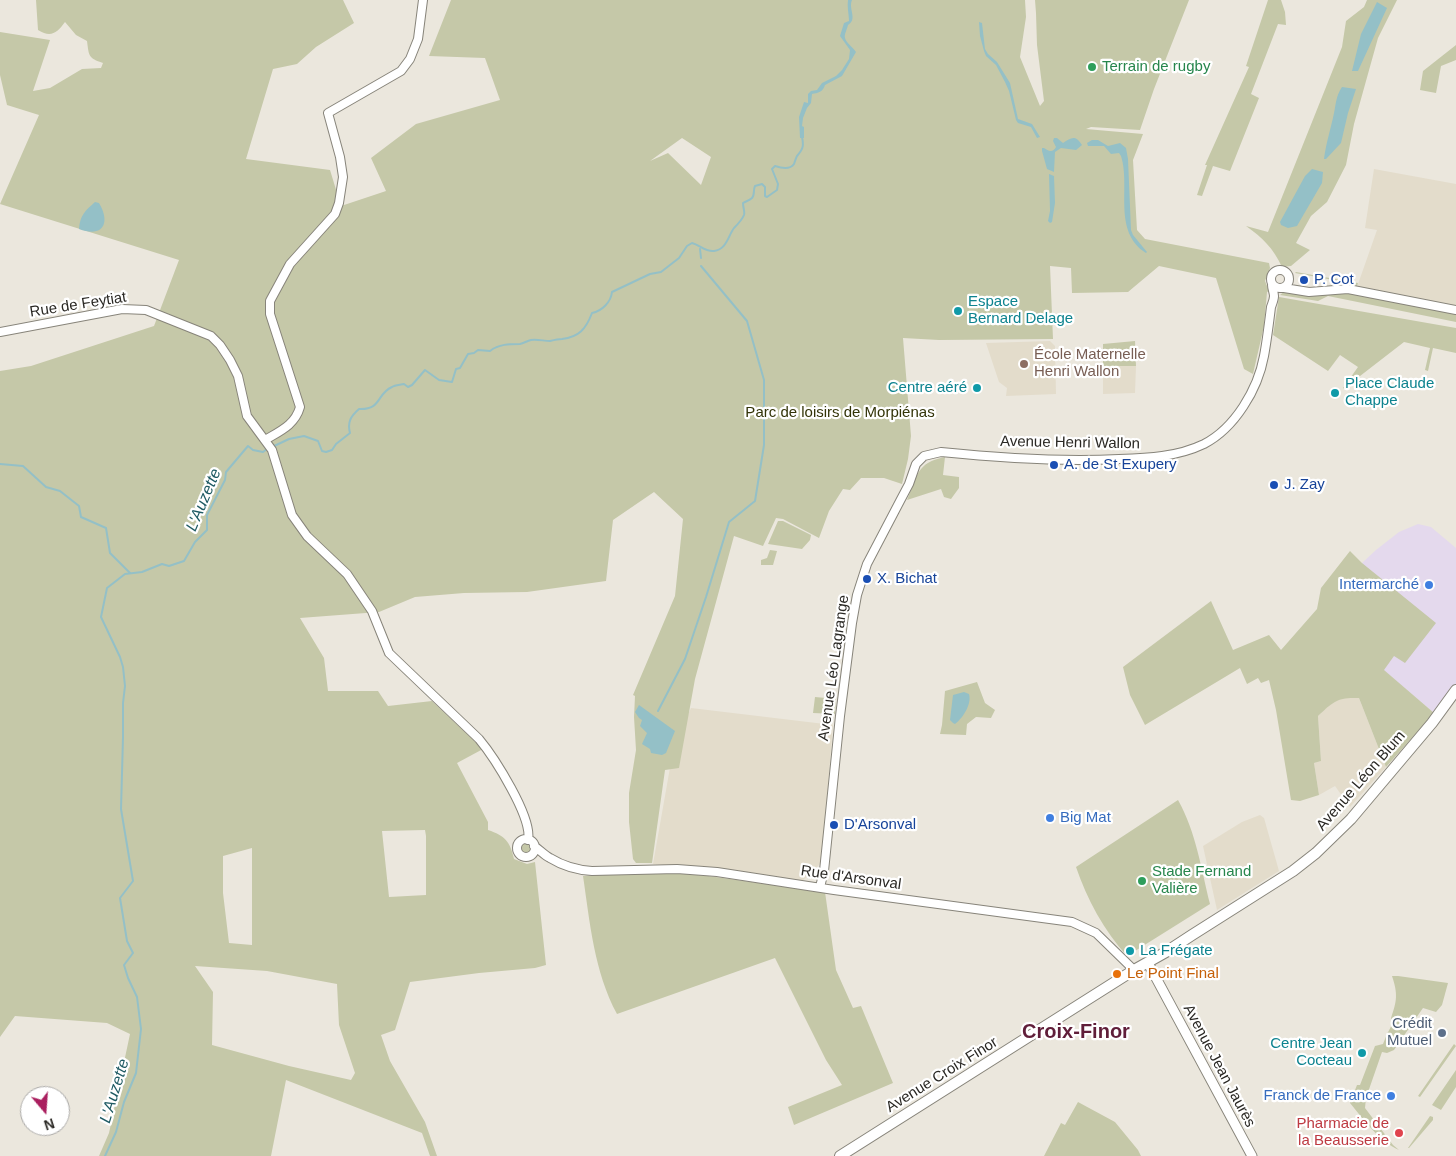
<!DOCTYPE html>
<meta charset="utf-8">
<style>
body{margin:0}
#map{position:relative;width:1456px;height:1156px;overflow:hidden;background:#ebe7dd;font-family:Arial,sans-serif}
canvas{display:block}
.north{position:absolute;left:20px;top:1086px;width:50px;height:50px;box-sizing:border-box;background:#fff;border:1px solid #aaa9a7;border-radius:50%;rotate:162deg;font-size:14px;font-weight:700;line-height:20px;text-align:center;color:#2a2824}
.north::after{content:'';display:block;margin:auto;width:18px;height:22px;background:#aa1f5f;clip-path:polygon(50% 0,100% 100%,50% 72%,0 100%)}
</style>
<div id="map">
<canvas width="1456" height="1156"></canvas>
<div class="north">N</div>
</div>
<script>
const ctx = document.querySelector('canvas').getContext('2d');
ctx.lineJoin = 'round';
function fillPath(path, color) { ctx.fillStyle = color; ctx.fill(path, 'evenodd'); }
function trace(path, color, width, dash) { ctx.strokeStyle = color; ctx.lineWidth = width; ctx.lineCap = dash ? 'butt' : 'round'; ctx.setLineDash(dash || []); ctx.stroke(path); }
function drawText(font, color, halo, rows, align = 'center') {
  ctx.font = font + ' Arial,sans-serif'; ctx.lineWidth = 4.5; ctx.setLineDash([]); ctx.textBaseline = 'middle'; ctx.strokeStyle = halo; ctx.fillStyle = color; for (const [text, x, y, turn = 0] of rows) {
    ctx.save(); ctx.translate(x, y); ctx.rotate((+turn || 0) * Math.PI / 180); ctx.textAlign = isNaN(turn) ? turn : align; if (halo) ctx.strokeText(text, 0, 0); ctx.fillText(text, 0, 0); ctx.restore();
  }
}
fillPath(new Path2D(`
 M1418,524L1431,527L1456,548V686L1434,713L1383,670L1394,655L1405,662L1362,563L1376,550L1399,532Z`), '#e4d9ed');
fillPath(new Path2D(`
 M1374,169L1456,184V306L1357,287L1377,230L1365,228Z
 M1050,341L1055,346L1056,394L1006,396L1007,388L999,382L986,343Z
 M1103,366H1136L1135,393L1103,394Z
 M1345,697L1359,698L1386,767L1350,807L1335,786L1319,795L1314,763L1321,761L1318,716L1333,702Z
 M691,708L833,725L822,861L813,872L802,881L653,864L674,745Z
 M1260,815L1264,818L1279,871L1217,910L1203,846L1242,822Z`), '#e3dccb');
fillPath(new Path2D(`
 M36,0H343L354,23L316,47L297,64L273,69L246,159L330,170L341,206L386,191L371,158L416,124L500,100L485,58L429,56L451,0H1025L1026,17L1020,57L1040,106L1044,101L1037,45L1036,13L1035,0H1189L1154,89L1140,130L1091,127L1086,129L1143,134L1133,160L1137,230L1145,239L1269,263L1270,268L1265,281L1269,291L1267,292L1264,326L1253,374L1244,369L1216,278L1159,266L1128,292L1072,293L1071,268L1050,266L1053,339L939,340L903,338L911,436L908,459L902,484L884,478H861L850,490L843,489L829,511L819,538L783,519L776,518L763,546L734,536L695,679L679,768L665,770L652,863H636L633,859L629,822V793L636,750L634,717L635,696L633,695L675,596L683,519L654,492L613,520L606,581L527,592L464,593L415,597L379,612L300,618L324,658L328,691H378L388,706L432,701L483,749L457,763L488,822V830C505,836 510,841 514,859L527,864L535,862L546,965L535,968L479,973L410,982L395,1030L381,1035L390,1061L425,1122L437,1156H430L422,1133L286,1080L271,1156H99L109,1133L130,1034L107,1023L15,1016L0,1037V371L31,366L154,326L179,260L0,204L39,115L7,105L0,75V32L50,40L33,91L50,88L82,69L101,68L103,63C88,58 89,56 87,41L76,35L65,22C57,33 51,38 38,30ZM682,138L711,157L701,185L668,153L650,161ZM425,830L426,836V895L389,897L382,831ZM252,848V945L229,943L223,893V856ZM195,966L267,971L337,984L339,1025L355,1073L351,1080L289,1066L212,1045L213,992Z
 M1268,0H1281L1285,12L1286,25L1278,24L1251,94L1259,98L1230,171L1213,166L1202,196L1197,195L1207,165H1205L1249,67L1246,66Z
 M1367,0H1397L1378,38L1354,124L1346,165L1327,202L1311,216L1296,243L1310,250L1291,266L1282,267C1273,248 1263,238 1246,226L1268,232L1342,47L1346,21L1364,7Z
 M1456,45V60L1441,66L1436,93L1420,90L1423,71Z
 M1296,272L1358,283L1357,287L1333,282V280L1295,273Z
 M1285,291H1342L1456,313V322L1328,296L1318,301L1280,295Z
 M1279,297L1456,328V353L1433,348L1428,371L1425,370L1430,348L1404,342L1351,383L1347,390L1343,388L1358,367L1340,355L1328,371L1273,335Z
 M1135,341L1136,366H1103V344Z
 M945,457L943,475L959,477V488L951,499L944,497L941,489L907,500C918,475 916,463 945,457Z
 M778,521H783L811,535L810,540L802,549L768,544Z
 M770,550L777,551L773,565H761V560L767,558Z
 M1350,551L1362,563L1436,623L1405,663L1394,656L1384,670L1434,713L1386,767L1359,698C1337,697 1333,702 1318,716L1321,761L1314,763L1319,795L1300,801L1291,800L1276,710L1269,680L1261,683L1258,678L1247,684L1240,668L1145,725L1130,695L1123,667L1211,601L1233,650L1269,635L1281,650L1317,609L1321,588Z
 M977,682L985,703L995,710L991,718L976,717L967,724L966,735L940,734L942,725L945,691Z
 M815,697L836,699L835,714L813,713Z
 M1178,800C1196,832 1201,868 1210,904L1127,956C1104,931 1087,899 1076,867Z
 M520 848a6 6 0 1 1 12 0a6 6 0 1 1-12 0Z
 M656,871L708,876L825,892L836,970L853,1008L861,1006L893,1083L794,1125L788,1107L842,1085L826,1060L775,958L617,1014C594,971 590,923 583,876Z
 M1392,976H1398L1448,983L1442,1005L1436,1012L1423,1008L1394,1050L1387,1053L1382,1052L1366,1098L1365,1108L1393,1145L1399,1150C1380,1142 1363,1119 1350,1103L1357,1085H1360L1375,1046L1383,1044L1387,1034L1393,1023L1391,1018C1397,1001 1398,994 1392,976Z
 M1454,1044L1456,1046L1420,1097L1418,1096Z
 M1456,1070V1087L1441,1110L1432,1105Z
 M1078,1102L1115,1122L1138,1150L1141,1156H1044L1061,1123L1065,1125Z
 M1430,1116L1433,1117V1120L1409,1148H1408Z`), '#c5c8a8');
fillPath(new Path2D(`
 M848,0H852C848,9 858,19 848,25C847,30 844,34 845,38C846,43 853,47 856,52L842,76L825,85C823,92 818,93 812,94L811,103L807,108L803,118L802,126L804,127V138H800L799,117L804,102L808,103V94L811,91L817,90L822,83L836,76L842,70L849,59L850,50L840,36L844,23L849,21C849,14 847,8 848,0Z
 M1377,2L1387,8L1358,71H1352L1361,34Z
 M979,22L982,23L985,49L988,54L997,62L1010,83L1018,119L1032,124L1040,137L1037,138L1031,127L1018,123L1016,120L1009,91L1005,82L996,65L986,56L984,51L980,36Z
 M1342,87L1356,89L1348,113L1341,143L1326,159H1324C1326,143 1331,128 1334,113C1336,103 1336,96 1342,87Z
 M1054,138H1057L1063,143C1071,138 1075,134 1082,145L1076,150L1061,148L1055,152L1054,172L1047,169L1042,151V148H1044C1048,151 1053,153 1056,147L1053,141Z
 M1092,140H1098L1108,146L1120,143L1126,148L1128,159L1131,230L1133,235L1147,252L1146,253C1112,231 1131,187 1121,156L1119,153L1111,154L1104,146H1088L1087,143Z
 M1312,169L1323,172L1322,183L1297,226L1288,228L1281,225L1280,222L1305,176Z
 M1049,174L1054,176L1055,203L1052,222L1050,223L1048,221L1050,211Z
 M95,202L99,203C111,223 103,238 79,229C80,215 85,211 95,202Z
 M964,692L969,694C972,704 963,718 955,724L953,723L950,720L953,695Z
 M639,705L675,731L666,753L662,755L651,753L650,749L642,744L647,733L640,726L642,720L639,718L635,712Z`), '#94c0c7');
trace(new Path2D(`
 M700,249L701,258
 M272,447L289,439L304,436L318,441L322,451L326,452L332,450L336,444L350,433C347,422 351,416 359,409C382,410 376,394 392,387C395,385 400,385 404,384L408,387L412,385L425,370L439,380L452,382L456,369L460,368L468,354L474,353L478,350L490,351C499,344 509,344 520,344C524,343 527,341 531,340C537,339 544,341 550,341C554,340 558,339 562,339C579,337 586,329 592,313C602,311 611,302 612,292L650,274L661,272L679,258L687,246L692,243C700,245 705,252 714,251C727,249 728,236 734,228C738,224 742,220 744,215C745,211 743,208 743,203C746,201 749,201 752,198C755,195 753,190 755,186L762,184L765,187V196L767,197L777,190L778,184L772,169L775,166C781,168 790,170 794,164C795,161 796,158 797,156C803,149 804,146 802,137
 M0,464L23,466L46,487L60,491L79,506L81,517L106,528L110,553L130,573
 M658,711L685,659L706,597L729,522L755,501L764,445V380L747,321L701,266
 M105,1156L116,1132L124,1102L136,1073L141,1029L137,997L128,978L124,965L133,953L127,941L120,898L133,881L121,809L123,737V703L125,686L123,667L120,657L101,617L107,588L125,574L142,572L162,564L169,566L184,561L195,542L207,530V515L225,480L226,472L248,446L253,450L263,452L267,449`), '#94c0c7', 2);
const tertiary = new Path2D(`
 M1271 279a9 9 0 1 1 18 0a9 9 0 1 1-18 0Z
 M1284,288L1309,292L1348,289L1456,310
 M0,332L122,309L146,310L211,336L220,345L230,360L238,376L247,416L272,450L292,515L307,536L347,574L372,611L389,653L479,739C494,757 533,818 528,840
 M265,440C280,431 295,425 300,407L270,314V301L290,264L335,214L339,203L343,177L340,157L328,113L401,71L410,59L418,39L423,0
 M517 848a9 9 0 1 1 18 0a9 9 0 1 1-18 0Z
 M534,846C540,850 544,855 550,858C563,866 577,870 592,871L677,869L717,872L834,890L1072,922L1096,933L1134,970
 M820,887L824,871L840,716L852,623L857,595L867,564L900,501L909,484L916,464L924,456L941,452C1000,458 1060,462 1119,459C1148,458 1177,457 1204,444C1235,428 1258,389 1264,356C1267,340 1269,323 1271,307C1272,304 1274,300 1274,296C1274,293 1272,288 1272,285`);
const secondary = new Path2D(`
 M1148,963L1252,1156`);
const primary = new Path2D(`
 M840,1156L1134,970L1166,952L1192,935L1293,871L1316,853L1351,819L1432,723L1456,690`);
trace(tertiary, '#87847a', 10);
trace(secondary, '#87847a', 11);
trace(primary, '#87847a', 12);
trace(tertiary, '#fff', 8);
trace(secondary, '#fff', 9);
trace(primary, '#fff', 10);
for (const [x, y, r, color] of [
 [1092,67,5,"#2e9e5b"],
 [1304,280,5,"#1a4fb4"],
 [958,311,5,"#0f9aa8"],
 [1024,364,5,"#8d6e63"],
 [977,388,5,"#0f9aa8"],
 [1335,393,5,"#0f9aa8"],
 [1054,465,5,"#1a4fb4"],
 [1274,485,5,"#1a4fb4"],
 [867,579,5,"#1a4fb4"],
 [1429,585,5,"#3f7fe0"],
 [1050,818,5,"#3f7fe0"],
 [834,825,5,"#1a4fb4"],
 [1142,881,5,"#2e9e5b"],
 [1130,951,5,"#0f9aa8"],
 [1117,974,5,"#e8710a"],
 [1442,1033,5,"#5c6f8a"],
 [1362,1053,5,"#0f9aa8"],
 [1391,1096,5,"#3f7fe0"],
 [1399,1133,5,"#e0444e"]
]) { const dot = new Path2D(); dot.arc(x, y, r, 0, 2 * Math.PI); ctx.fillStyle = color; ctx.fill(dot); trace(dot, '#fff', 2); }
drawText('15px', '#27864d', '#fff', [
 ["Terrain de rugby",1102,67],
 ["Stade Fernand",1152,872],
 ["Valière",1152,889]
], 'left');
drawText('15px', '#164399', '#fff', [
 ["P. Cot",1314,280],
 ["A. de St Exupery",1064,465],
 ["J. Zay",1284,485],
 ["X. Bichat",877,579],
 ["D'Arsonval",844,825]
], 'left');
drawText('15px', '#0d838f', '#fff', [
 ["Espace",968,302],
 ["Bernard Delage",968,319],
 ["Place Claude",1345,384],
 ["Chappe",1345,401],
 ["Centre aéré",967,388,"right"],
 ["La Frégate",1140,951],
 ["Centre Jean",1352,1044,"right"],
 ["Cocteau",1352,1061,"right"]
], 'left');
drawText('15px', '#2a2824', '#fff', [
 ["Rue de Feytiat",78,305,-9],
 ["Avenue Henri Wallon",1070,443,1],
 ["Avenue Léo Lagrange",834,668,-82],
 ["Avenue Léon Blum",1361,781,-49],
 ["Rue d'Arsonval",851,878,8],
 ["Avenue Jean Jaurès",1219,1066,62],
 ["Avenue Croix Finor",942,1075,-32]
]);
drawText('15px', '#785e54', '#fff', [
 ["École Maternelle",1034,355],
 ["Henri Wallon",1034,372]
], 'left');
drawText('15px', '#333408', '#fff', [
 ["Parc de loisirs de Morpiénas",840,413]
]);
drawText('15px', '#366cbe', '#fff', [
 ["Intermarché",1419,585],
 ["Big Mat",1060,818,"left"],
 ["Franck de France",1381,1096]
], 'right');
drawText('15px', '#c56008', '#fff', [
 ["Le Point Final",1127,974]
], 'left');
drawText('15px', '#4e5e75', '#fff', [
 ["Crédit",1432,1024],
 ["Mutuel",1432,1041]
], 'right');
drawText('15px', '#be3a42', '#fff', [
 ["Pharmacie de",1389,1124],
 ["la Beausserie",1389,1141]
], 'right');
drawText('italic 16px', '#1e5a63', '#fff', [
 ["L'Auzette",204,500,-67],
 ["L'Auzette",115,1091,-73]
]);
drawText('bold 20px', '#601e39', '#fff', [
 ["Croix-Finor",1076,1032]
]);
</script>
